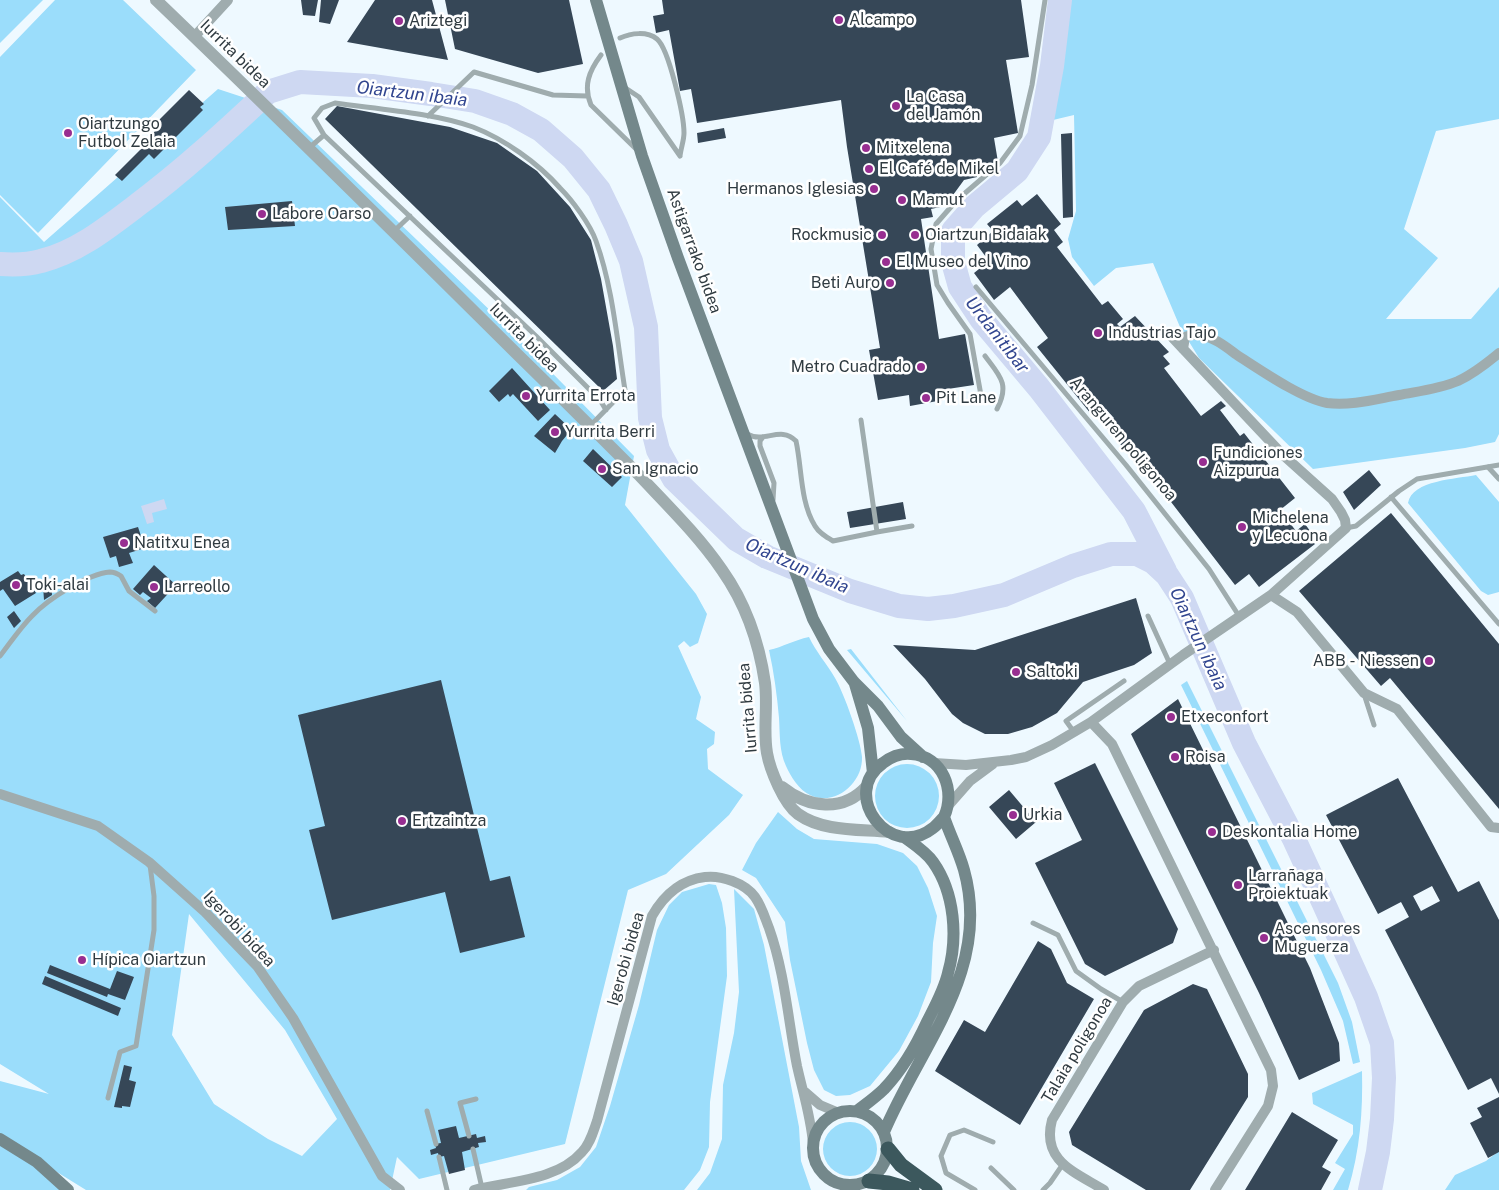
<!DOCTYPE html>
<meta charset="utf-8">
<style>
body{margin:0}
canvas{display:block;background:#eef9ff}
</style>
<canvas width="1499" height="1190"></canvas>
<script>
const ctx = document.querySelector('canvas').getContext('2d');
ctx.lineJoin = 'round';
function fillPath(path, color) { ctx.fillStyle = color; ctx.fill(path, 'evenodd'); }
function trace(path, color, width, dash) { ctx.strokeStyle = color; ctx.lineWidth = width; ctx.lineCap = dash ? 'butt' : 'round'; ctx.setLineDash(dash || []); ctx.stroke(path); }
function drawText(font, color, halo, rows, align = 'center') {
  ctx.font = font + ' "Public Sans",sans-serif'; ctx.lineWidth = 5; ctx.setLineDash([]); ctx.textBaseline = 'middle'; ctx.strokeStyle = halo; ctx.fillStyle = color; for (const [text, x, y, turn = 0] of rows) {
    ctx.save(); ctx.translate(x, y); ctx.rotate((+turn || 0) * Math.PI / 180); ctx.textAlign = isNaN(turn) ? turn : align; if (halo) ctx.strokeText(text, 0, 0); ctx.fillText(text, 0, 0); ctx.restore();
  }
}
fillPath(new Path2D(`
 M0,0H43L0,43Z
 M55,0H123L196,70L38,233L0,195V57Z
 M1067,0H1499V119L1436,131L1404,229L1438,258L1386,319H1471L1499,287V434L1495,442L1465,448L1313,469L1199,358L1180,327L1153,263L1116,268L1094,286L1072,257L1068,239L1076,211L1074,115L1053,120Z
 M218,89L282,110L499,319L634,456L625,505L696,594L707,614L698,643L690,647L684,641L678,646L701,697L696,719L715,732L714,744L707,749L708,769L743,795L729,815L666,874L628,890L565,1144L419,1179L397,1157L390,1190H86L44,1164L62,1190H0V1081L49,1094L0,1064V197L44,242ZM189,914L285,1030L337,1119L302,1156L268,1139L214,1104L172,1035Z
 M1476,475L1499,502V592L1488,595L1481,591L1408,503C1412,480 1457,479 1476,475Z
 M809,637C816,652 827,664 835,678C844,693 861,741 862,757C863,783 835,807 810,795C799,790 791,777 786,766C779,751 780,734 779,718C777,695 774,673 769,650C783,647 794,640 809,637Z
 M851,649L907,721L847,650Z
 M1187,681L1338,983L1352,1022L1360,1062L1353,1064L1343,1021L1321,970L1181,685Z
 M875 796a32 32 0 1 1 64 0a32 32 0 1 1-64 0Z
 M778,812L797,829L814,839L877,844L903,853L917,866L928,888L937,916L933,943L931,982L918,1016L899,1051L870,1086L850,1095L836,1096L824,1090L814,1070L807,1043L790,960L785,922L756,878L742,870L756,843Z
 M709,884L716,885L722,903L726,928L727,976L710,1102L709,1147L700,1170L684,1190H526L529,1187L557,1180L580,1167L596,1147L610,1106L639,1005L657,930L669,905L682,892Z
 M734,889L754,909L764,945L799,1127L801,1161L811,1190H697L710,1173L722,1139L723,1085L734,1033L739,992Z
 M1362,1071C1363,1111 1360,1151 1348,1190H1333L1345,1169L1335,1163L1353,1134V1125L1313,1104L1312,1093Z
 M823 1149a27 27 0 1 1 54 0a27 27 0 1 1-54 0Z
 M1499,1151V1190H1445L1455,1175L1486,1161Z`), '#9bddfb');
fillPath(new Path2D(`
 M164,499L167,509L152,513L154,522L147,524L141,506Z`), '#ced8f2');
trace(new Path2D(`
 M1060,0L1052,66L1039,137L1017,171L974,207L953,231V262L960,287L981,319L1039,388L1134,511L1165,571
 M0,264C14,265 27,265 41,261C77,252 107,228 136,206C183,171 225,132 268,92L300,82L372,86L431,94L475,101L512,114L541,130L573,158L599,190L616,225L631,261L646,327L650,418L658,450L674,479L736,539L767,557L850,591L899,606L928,609L954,606L1004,595L1073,566L1111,554H1137L1153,562L1167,575L1182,598L1244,743L1294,839L1324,904L1366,997L1382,1043L1384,1078L1382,1119L1378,1152L1370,1190`), '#ced8f2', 24);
fillPath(new Path2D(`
 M301,0H318L315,16L303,15Z
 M321,0H339L330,24L319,22Z
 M375,0H432L448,60L347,42Z
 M445,0H569L583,64L538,73L455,49Z
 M662,0H1021L1029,57L1006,60L1018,133L994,138L998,162L975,166L977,177L964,180L945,206L931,209L933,217L921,219L939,339L965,334L974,385L941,390L943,400L910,406L909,395L878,400L869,350L880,348L847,147L841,100L697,123L691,89L680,91L669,30L656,33L653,16L664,14Z
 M189,90L204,104L200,107L203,110L154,159L149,154L122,181L115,175L143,147L141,145L155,131L151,128Z
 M337,106L450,127L497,143L537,171L570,207L591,240L601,279L613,346L617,379L603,391L325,119Z
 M724,128L726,138L698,143L697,133Z
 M1072,133L1073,217L1063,218L1061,134Z
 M1037,194L1061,224L1054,230L1063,242L1057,247L1102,305L1108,301L1123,319L1117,324L1120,327L1135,316L1169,352L1163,356L1170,364L1164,368L1201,416L1221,401L1226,406L1220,410L1240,436L1244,433L1295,498L1280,510L1296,531L1305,524L1313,535L1309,538L1315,544L1259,587L1249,574L1235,585L1141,463L1137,465L1105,425L1114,418L1102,405L1091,414L1037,347L1048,338L1010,287L994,300L974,273L989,261L977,245L993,231L987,224L1017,200L1022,206Z
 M292,201L295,226L228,230L225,207Z
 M512,368L550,410L538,421L513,394L510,397L508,394L499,402L489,391Z
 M555,414L571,429L570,430L575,434L572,439L567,435L562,441L555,453L534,436Z
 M593,449L622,477L612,487L583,461Z
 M1369,470L1381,485L1354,510L1343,492Z
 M903,502L906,519L850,528L847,512Z
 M1391,513L1499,644V809L1390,678L1381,686L1299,591Z
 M138,527L145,548L129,553L133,563L119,567L116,556L110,558L103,537Z
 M154,565L176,585L155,608L147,601L151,598L143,592L140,595L133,589Z
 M18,571L21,575L24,574L36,593L15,606L3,589L0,591V582Z
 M51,582L52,595L44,600L43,586Z
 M1136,598L1152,653L1134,665L1083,682L1057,713L1032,727L1008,734H985L963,723L952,714L925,679L893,645L975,650Z
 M14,611L21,621L14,628L7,617Z
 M441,680L490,881L510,876L525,937L460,953L445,892L332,920L309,830L325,826L298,715Z
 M1178,699L1310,968L1339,1043L1340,1061L1299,1080L1259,993L1131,734Z
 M1095,763L1178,929L1173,943L1105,976L1085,964L1035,863L1082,840L1054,783Z
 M1398,778L1458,892L1479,881L1499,920V1094L1491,1078L1468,1090L1385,930L1409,917L1401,902L1378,914L1326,815ZM1432,886L1440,901L1421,911L1413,896Z
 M1009,790L1036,822L1016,839L989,807Z
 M1038,941L1051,949L1067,983L1094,999L1020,1125L935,1071L964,1020L985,1032Z
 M50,965L110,989L117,971L134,977L125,1000L108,994L107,997L47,973Z
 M45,976L121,1008L118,1016L42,984Z
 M1193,984L1207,989L1248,1074V1097L1190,1190H1146L1072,1145L1069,1132L1144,1010Z
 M124,1065L132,1067L129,1080L136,1082L130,1107L122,1106V1108L114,1107Z
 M1499,1097V1152L1488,1158L1470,1123L1482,1117L1477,1108Z
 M1292,1112L1338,1140L1322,1167L1331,1172L1321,1190H1245Z
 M456,1126L459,1138L476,1134L477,1138L485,1136L486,1142L478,1143L479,1147L462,1152L465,1170L449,1174L444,1156L439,1157L438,1153L431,1155L430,1150L436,1148L435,1144L441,1143L438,1130Z`), '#364757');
trace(new Path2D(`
 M620,38C631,33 647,31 657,39C669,49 684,116 684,133C684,140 681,148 680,156
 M601,55C589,71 583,86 591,105L636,149
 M624,87L639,97L680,156
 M428,116L474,72L553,95L587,96
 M309,148L324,135
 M394,231L410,216
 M976,287L1126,465L1209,569L1239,616
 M985,356C1000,376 1010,384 997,409
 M982,401L970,334L948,303L937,285L931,249L936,224L957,200L1000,163L1020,136L1032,85L1045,0
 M590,426L625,390C617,341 613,288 596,241C590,224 572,200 560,188C538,163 504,139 473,127C433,113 378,109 335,103L322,108L314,118L324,135L536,336L600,400L606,410
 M747,434C765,444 780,425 796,441C802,468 800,502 815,526C819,533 826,537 833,541L877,532L861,420
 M763,437L760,441V446L774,483L773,500
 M1488,467L1499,479
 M1391,497L1499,624
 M1346,528L1356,526L1399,491L1417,479L1499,465
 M877,532L912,526
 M1148,616L1170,664
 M0,656C11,642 20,628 32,616C48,599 87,574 110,572C114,572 118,574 121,576L129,591L155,611
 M1364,694L1374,725
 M1074,732L1066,721L1124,681
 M1033,923L1058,935L1076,971L1101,989L1123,1002
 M108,1098L120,1052L136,1046L154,930V896L150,865
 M427,1111L436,1144
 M469,1136L460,1103L476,1099
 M473,1149L482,1188
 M439,1157L447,1190
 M991,1168L1014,1190
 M975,1190L946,1173L941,1156L950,1135L964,1130L993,1142
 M1043,1190L1050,1183L1063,1164`), '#9facae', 5);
trace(new Path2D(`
 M194,37L228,0
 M1183,349L1185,337C1190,335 1195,334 1200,335C1214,337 1226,347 1237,355C1259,369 1302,399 1327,403C1351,406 1376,399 1399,395C1420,391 1439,389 1458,381C1473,374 1487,363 1499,353
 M1271,595L1297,612L1364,693L1397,709L1491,827L1499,828
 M1091,722L1112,744L1271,1070L1273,1086L1268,1106L1215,1190
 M934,763L966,765L1011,760L1026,757L1052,745L1091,722L1183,655L1271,595L1346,528L1345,520L1341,512L1332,499L1282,454L1171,336
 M0,794L98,826L149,862L205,912L257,966L293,1018L382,1176L400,1190
 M948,806L970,781L993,764
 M805,1092L820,1105L839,1113
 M474,1190C509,1181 557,1181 582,1152C590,1144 593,1132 597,1121L652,916C664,895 680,880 705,877C721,875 745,883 755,897C762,907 765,918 769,928C785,973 788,1020 797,1066C803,1093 811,1117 813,1144
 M1104,1190C1075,1172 1041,1161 1052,1120L1123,1002L1139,986L1214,950`), '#9facae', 10);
trace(new Path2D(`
 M156,0C278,117 398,236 518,355C558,394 598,434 638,474C667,505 698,535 722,570C746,604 759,642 765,683C768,706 763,730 767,753C770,770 784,804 798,814C823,832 860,829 889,832
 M782,787C808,808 843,813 867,786`), '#9facae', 12);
trace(new Path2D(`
 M596,0L642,156L678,258L813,619L829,649L854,682L878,706L901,737L923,757
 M855,684L868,728L873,773
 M813 1148a37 37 0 1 1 74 0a37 37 0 1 1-74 0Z
 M857,1111C866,1104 876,1097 884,1089C902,1070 916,1046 927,1022C935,1006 944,990 948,973C958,938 955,893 933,862C926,852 915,845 904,837
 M884,1132C920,1046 992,970 964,870C959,852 950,835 944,817C956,791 943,756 911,754C901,753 891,757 883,763C839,794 890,862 933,828C937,825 940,821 944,817
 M0,1139L37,1162L68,1190`), '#74888b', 12);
trace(new Path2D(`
 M888,1149L901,1165L935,1190
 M869,1181L888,1183L912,1190`), '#3c585d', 15);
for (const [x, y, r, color] of [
 [839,20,5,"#982e91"],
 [399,21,5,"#982e91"],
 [896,106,5,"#982e91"],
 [68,133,5,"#982e91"],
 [866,148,5,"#982e91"],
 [869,169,5,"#982e91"],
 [874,189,5,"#982e91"],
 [902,200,5,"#982e91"],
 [262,214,5,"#982e91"],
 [882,235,5,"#982e91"],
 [915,235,5,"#982e91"],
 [886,262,5,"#982e91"],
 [890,283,5,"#982e91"],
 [1098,333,5,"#982e91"],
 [921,367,5,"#982e91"],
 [526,396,5,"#982e91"],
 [926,398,5,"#982e91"],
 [555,432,5,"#982e91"],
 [1203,462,5,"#982e91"],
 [602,469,5,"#982e91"],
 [1242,527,5,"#982e91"],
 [124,543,5,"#982e91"],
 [16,585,5,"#982e91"],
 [154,587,5,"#982e91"],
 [1429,661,5,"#982e91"],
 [1016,672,5,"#982e91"],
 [1171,717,5,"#982e91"],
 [1175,757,5,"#982e91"],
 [1013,815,5,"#982e91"],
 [402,821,5,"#982e91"],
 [1212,832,5,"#982e91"],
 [1238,885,5,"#982e91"],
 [1264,938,5,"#982e91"],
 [82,960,5,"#982e91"]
]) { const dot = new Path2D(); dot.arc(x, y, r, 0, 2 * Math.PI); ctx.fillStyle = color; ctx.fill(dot); trace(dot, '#fff', 2); }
drawText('16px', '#303b41', '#fff', [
 ["Alcampo",849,20],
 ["Ariztegi",409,21],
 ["La Casa",906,97],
 ["del Jamón",906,115],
 ["Oiartzungo",78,124],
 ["Futbol Zelaia",78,142],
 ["Mitxelena",876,148],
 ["El Café de Mikel",879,169],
 ["Hermanos Iglesias",864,189,"right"],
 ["Mamut",912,200],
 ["Labore Oarso",272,214],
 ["Rockmusic",872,235,"right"],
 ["Oiartzun Bidaiak",925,235],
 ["El Museo del Vino",896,262],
 ["Beti Auro",880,283,"right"],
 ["Industrias Tajo",1108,333],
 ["Metro Cuadrado",911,367,"right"],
 ["Yurrita Errota",536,396],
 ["Pit Lane",936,398],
 ["Yurrita Berri",565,432],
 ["Fundiciones",1213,453],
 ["Aizpurua",1213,471],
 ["San Ignacio",612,469],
 ["Michelena",1252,518],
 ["y Lecuona",1252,536],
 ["Natitxu Enea",134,543],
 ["Toki-alai",26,585],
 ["Larreollo",164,587],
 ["ABB - Niessen",1419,661,"right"],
 ["Saltoki",1026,672],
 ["Etxeconfort",1181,717],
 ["Roisa",1185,757],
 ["Urkia",1023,815],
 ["Ertzaintza",412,821],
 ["Deskontalia Home",1222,832],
 ["Larrañaga",1248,876],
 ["Proiektuak",1248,894],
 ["Ascensores",1274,929],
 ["Muguerza",1274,947],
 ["Hípica Oiartzun",92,960]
], 'left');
drawText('16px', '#303b41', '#fff', [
 ["Iurrita bidea",235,54,44],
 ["Astigarrako bidea",694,251,70],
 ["Iurrita bidea",524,338,45],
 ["Aranguren poligonoa",1123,439,50],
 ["Iurrita bidea",748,708,-95],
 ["Igerobi bidea",239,929,47],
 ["Igerobi bidea",626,959,-74],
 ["Talaia poligonoa",1077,1050,-59]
]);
drawText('italic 18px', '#31458f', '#fff', [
 ["Oiartzun ibaia",412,94,7],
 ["Urdanitibar",997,335,52],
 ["Oiartzun ibaia",797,566,24],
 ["Oiartzun ibaia",1198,639,65]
]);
</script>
